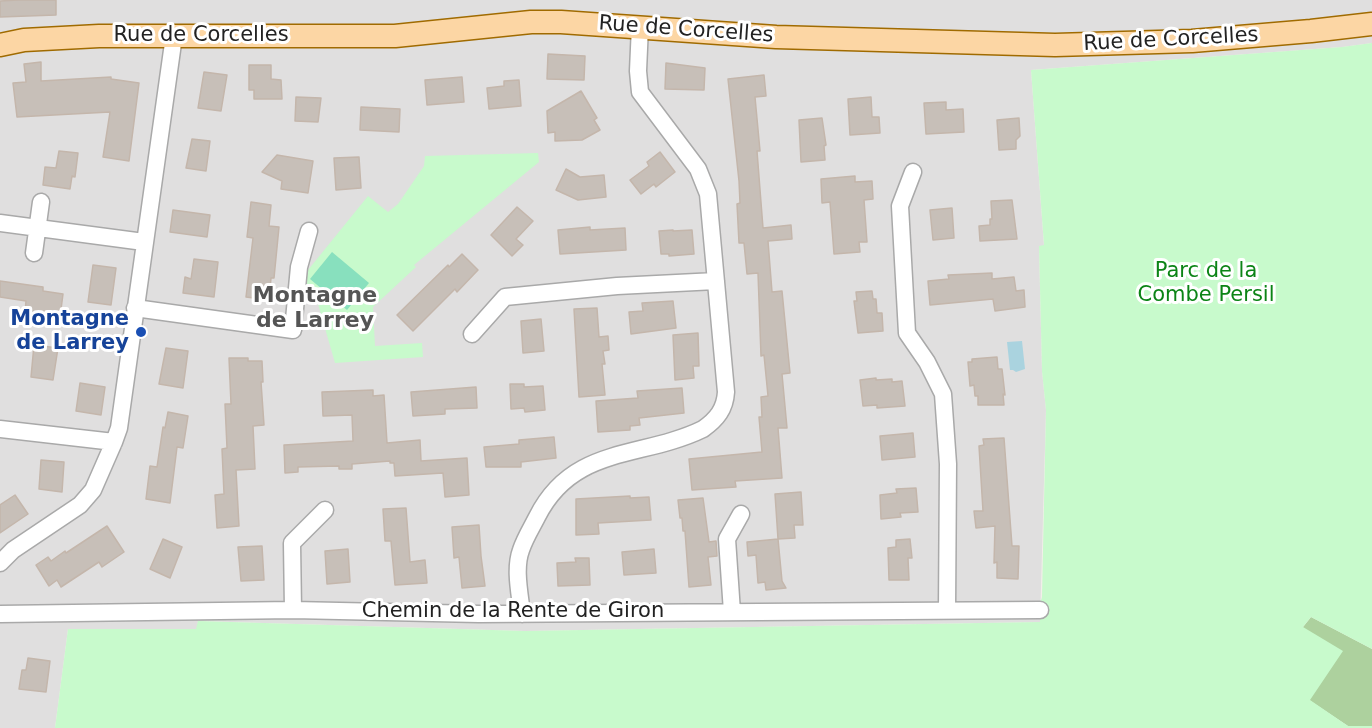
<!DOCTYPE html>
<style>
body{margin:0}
canvas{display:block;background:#f2efe9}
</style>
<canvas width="1372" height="728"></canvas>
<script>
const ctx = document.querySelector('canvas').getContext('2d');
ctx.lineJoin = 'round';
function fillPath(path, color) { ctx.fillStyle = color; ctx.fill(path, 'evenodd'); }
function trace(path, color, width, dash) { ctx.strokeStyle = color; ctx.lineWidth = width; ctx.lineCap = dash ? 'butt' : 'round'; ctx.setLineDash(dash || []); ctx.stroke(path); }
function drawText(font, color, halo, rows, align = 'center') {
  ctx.font = font + ' "DejaVu Sans",sans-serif'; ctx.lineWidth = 6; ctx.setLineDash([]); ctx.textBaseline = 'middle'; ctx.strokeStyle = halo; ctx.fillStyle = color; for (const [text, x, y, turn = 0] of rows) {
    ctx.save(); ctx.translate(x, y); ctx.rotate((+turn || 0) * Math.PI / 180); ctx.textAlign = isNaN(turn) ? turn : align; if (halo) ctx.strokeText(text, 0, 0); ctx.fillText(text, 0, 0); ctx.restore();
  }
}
fillPath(new Path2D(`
 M0,0H1372V43L1342,47L1031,70L1044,246L1039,247L1042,371L1046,410L1040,622L525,631L198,621L197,629H68L55,728H0Z`), '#e0dfdf');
fillPath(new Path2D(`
 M1311,617L1372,649V726H1348L1309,700L1303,627Z`), '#add19e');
fillPath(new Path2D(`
 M1372,43V649L1311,617L1303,627L1343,651L1310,700L1348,726H1372V728H55L68,629H196L198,621L525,631L1040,622V604L1042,597L1046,410L1042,371L1039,246L1044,245L1031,70L1342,47Z
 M538,153L539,162L414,265L416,267L373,307L375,346L422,343L423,357L335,363L318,304L309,302L305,289L308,270L368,196L388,212L398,204L424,166L425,156Z`), '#c8facc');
fillPath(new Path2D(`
 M332,252L369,283L347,310L310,279Z`), '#88e0be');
fillPath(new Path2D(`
 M1022,341L1025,369L1016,372L1013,370H1010L1007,342Z`), '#aad3df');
const building = new Path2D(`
 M18,0H56V15L0,17V1Z
 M548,54L585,56L584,80L547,79Z
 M41,62V81L111,77V79L139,83L129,161L103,157L110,112L17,117L13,83L26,82L24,64Z
 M666,63L705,68L704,90L665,89Z
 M249,65H271V79L281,80L282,99H254V90H249Z
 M204,72L227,75L221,111L198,108Z
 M764,75L766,96L755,97L760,151H757L763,228L791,225L792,239L768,241L772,292L782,291L790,373L782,374L787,428H778L782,478L735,481L736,487L692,490L689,459L762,452L759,417H762L761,397L768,396L764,355L761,356L758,273L747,274L744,243H739L737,204L740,203L739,181L728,79Z
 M462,77L464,102L427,105L425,80Z
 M519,80L521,106L489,109L487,88L504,86V81Z
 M581,91L597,118L594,120L600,130L582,140L555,141V132L548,133L547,111Z
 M296,97L321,98L318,122L295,121Z
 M871,97L872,117H879L880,133L850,135L848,99Z
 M946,102V110L963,109L964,132L926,134L924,103Z
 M361,107L400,109L399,132L360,130Z
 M822,118L826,145L824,146L825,160L801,162L799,120Z
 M1019,118L1020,136L1016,140V149L999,150L997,120Z
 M192,139L210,141L206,171L186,168Z
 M59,151L78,153L75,177L72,176L70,189L43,185L45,167L56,168Z
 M660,152L675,172L656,187L654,184L641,194L630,180L649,166L647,162Z
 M277,155L313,161L308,193L281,189L282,181L262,172Z
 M359,157L361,188L336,190L334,158Z
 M566,169L580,177L604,175L606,197L578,200L556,190Z
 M855,176V182L872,181L873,199L864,200L867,242H859L860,252L834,254L830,202L822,203L821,179Z
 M1012,200L1017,239L980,241L979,226L990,225V219H992L991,201Z
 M251,202L271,205L269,226L279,227L274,278H271L269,300L246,297L253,238L247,237Z
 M517,207L533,221L516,239L523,245L512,256L491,235Z
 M952,208L954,238L933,240L930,210Z
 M173,210L210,215L207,237L170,232Z
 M590,227V230L625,228L626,250L560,254L558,230Z
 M673,230V231L692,230L694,254L669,256V254H661L659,231Z
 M462,254L478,270L457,292L455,289L413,331L397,315L448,265L449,267Z
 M194,259L218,262L214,297L183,293L185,277L191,279Z
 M93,265L116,268L111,305L88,302Z
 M992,273V279L1014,277L1016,291L1024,290L1025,307L995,311L993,299L930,305L928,281L949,279L948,275Z
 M0,281L43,287V291L63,294L60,317L25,312L26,301L0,297Z
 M872,291L873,299H876L877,313H882L883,331L858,333L854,301H857L856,292Z
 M673,301L676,328L631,334L629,312L643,311L642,303Z
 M597,308L599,337L608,336L609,350L603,351L605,364H602L605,395L579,397L574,309Z
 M541,319L544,351L523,353L521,321Z
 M698,333L699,366H693L694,378L675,380L673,335Z
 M34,345L58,348L53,380L31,377Z
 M166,348L188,351L183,388L159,384Z
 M997,357L998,369H1002L1005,395L1003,394L1004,405H978V396H975L974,385L970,386L968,362H972V359Z
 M229,358H248V361H262L263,382H261L264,425L253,426L255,469L236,470L239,526L217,528L215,495L224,494L222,449L227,448L225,404H231Z
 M876,378V380L892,379V382L902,381L905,406L877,408V405L863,406L860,380Z
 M80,383L105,387L101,415L76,411Z
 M510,384H524V387L543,386L545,410L525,412L524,408L511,409Z
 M476,387L477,408L445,409V414L413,416L411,392Z
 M682,388L684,413L639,418L640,425L630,426V430L598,432L596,401L638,398L637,391Z
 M373,390V396L384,395L387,443L420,440L421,461L467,458L469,495L445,497L443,473L395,476L394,463H390V461L352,464V469H339V466L298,467V472L285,473L284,445L353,441L352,415L323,416L322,392Z
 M168,412L188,416L183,448L177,447L170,503L146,499L150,466L157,467L163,427L165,428Z
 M913,433L915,457L882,460L880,436Z
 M554,437L556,458L521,462V467H486L484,447L519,444V440Z
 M1004,438L1012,546H1019L1018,579L997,578V562L994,563L995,526L976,528L974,511H983L979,446L984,445L983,439Z
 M41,460L64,462L62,492L39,489Z
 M916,488L918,512L900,513L901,517L881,519L880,495L897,493L896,489Z
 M801,492L803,525H794L795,538L778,539L782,581L786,588L766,590L765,582L758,583L756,555L748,556L747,542L778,539L775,494Z
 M15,495L28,514L0,533V505Z
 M630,496V498L649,497L651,520L598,523L599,534L576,535V499Z
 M703,498L709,542L716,541L717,556L708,557L711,585L689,587L685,531H683L682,518H680L678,500Z
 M406,508L410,562L425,560L427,583L395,585L391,541H385L383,509Z
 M479,525L481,556L485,586L462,588L459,557L454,558L452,527Z
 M107,526L124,552L102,567L99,562L61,587L57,580L49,586L36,565L48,557L51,561L65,551L66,553Z
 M163,539L182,547L170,578L150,569Z
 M910,539L912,558H908L909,580H889L888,548L896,547V540Z
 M262,546L264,580L241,581L238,547Z
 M348,549L350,582L327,584L325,551Z
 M654,549L656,573L624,575L622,552Z
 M575,558H589L590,585L558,586L557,563L576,562Z
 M28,658L50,661L46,692L19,689L22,670H26Z`);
fillPath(building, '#c7bfb8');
trace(building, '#c4b6ab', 1.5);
const minor = new Path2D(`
 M913,172L900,206L907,333L927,362L943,394L948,464L947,610
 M0,223L144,242
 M34,253L41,202
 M135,308L293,330L299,267L309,231
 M472,334L505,297L617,286L716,281
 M0,429L114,442
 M0,563L13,550L80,505L93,490L114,442L119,428L174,36
 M293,610L292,543L325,510
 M732,612L727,539L741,514
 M0,614L293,610L479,614L1040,610
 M522,614C520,594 514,569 521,550C525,538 532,527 537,517C573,445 641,459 703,429C717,419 725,409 726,392L708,194L698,169L640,92L638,71L640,26`);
const major = new Path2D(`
 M0,45L24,40L99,36H395L531,22H561L776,37L1055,45L1192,41L1311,31L1372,24`);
trace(minor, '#a9a9a9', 19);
trace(major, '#a06b00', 25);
trace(minor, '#fff', 16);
trace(major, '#fcd6a4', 22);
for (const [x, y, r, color] of [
 [141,332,6,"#1a4fb4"]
]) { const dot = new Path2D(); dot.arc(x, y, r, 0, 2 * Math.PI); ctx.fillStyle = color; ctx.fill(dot); trace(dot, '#fff', 2); }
drawText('21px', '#222', '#fff', [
 ["Rue de Corcelles",686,30,4],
 ["Rue de Corcelles",201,36],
 ["Rue de Corcelles",1171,40,-3],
 ["Chemin de la Rente de Giron",513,612]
]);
drawText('21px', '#0c8416', '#fff', [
 ["Parc de la",1206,272],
 ["Combe Persil",1206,296]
]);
drawText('bold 21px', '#164399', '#fff', [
 ["Montagne",129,320],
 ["de Larrey",129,344]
], 'right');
drawText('bold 22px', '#555', '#fff', [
 ["Montagne",315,296],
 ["de Larrey",315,321]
]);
</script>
